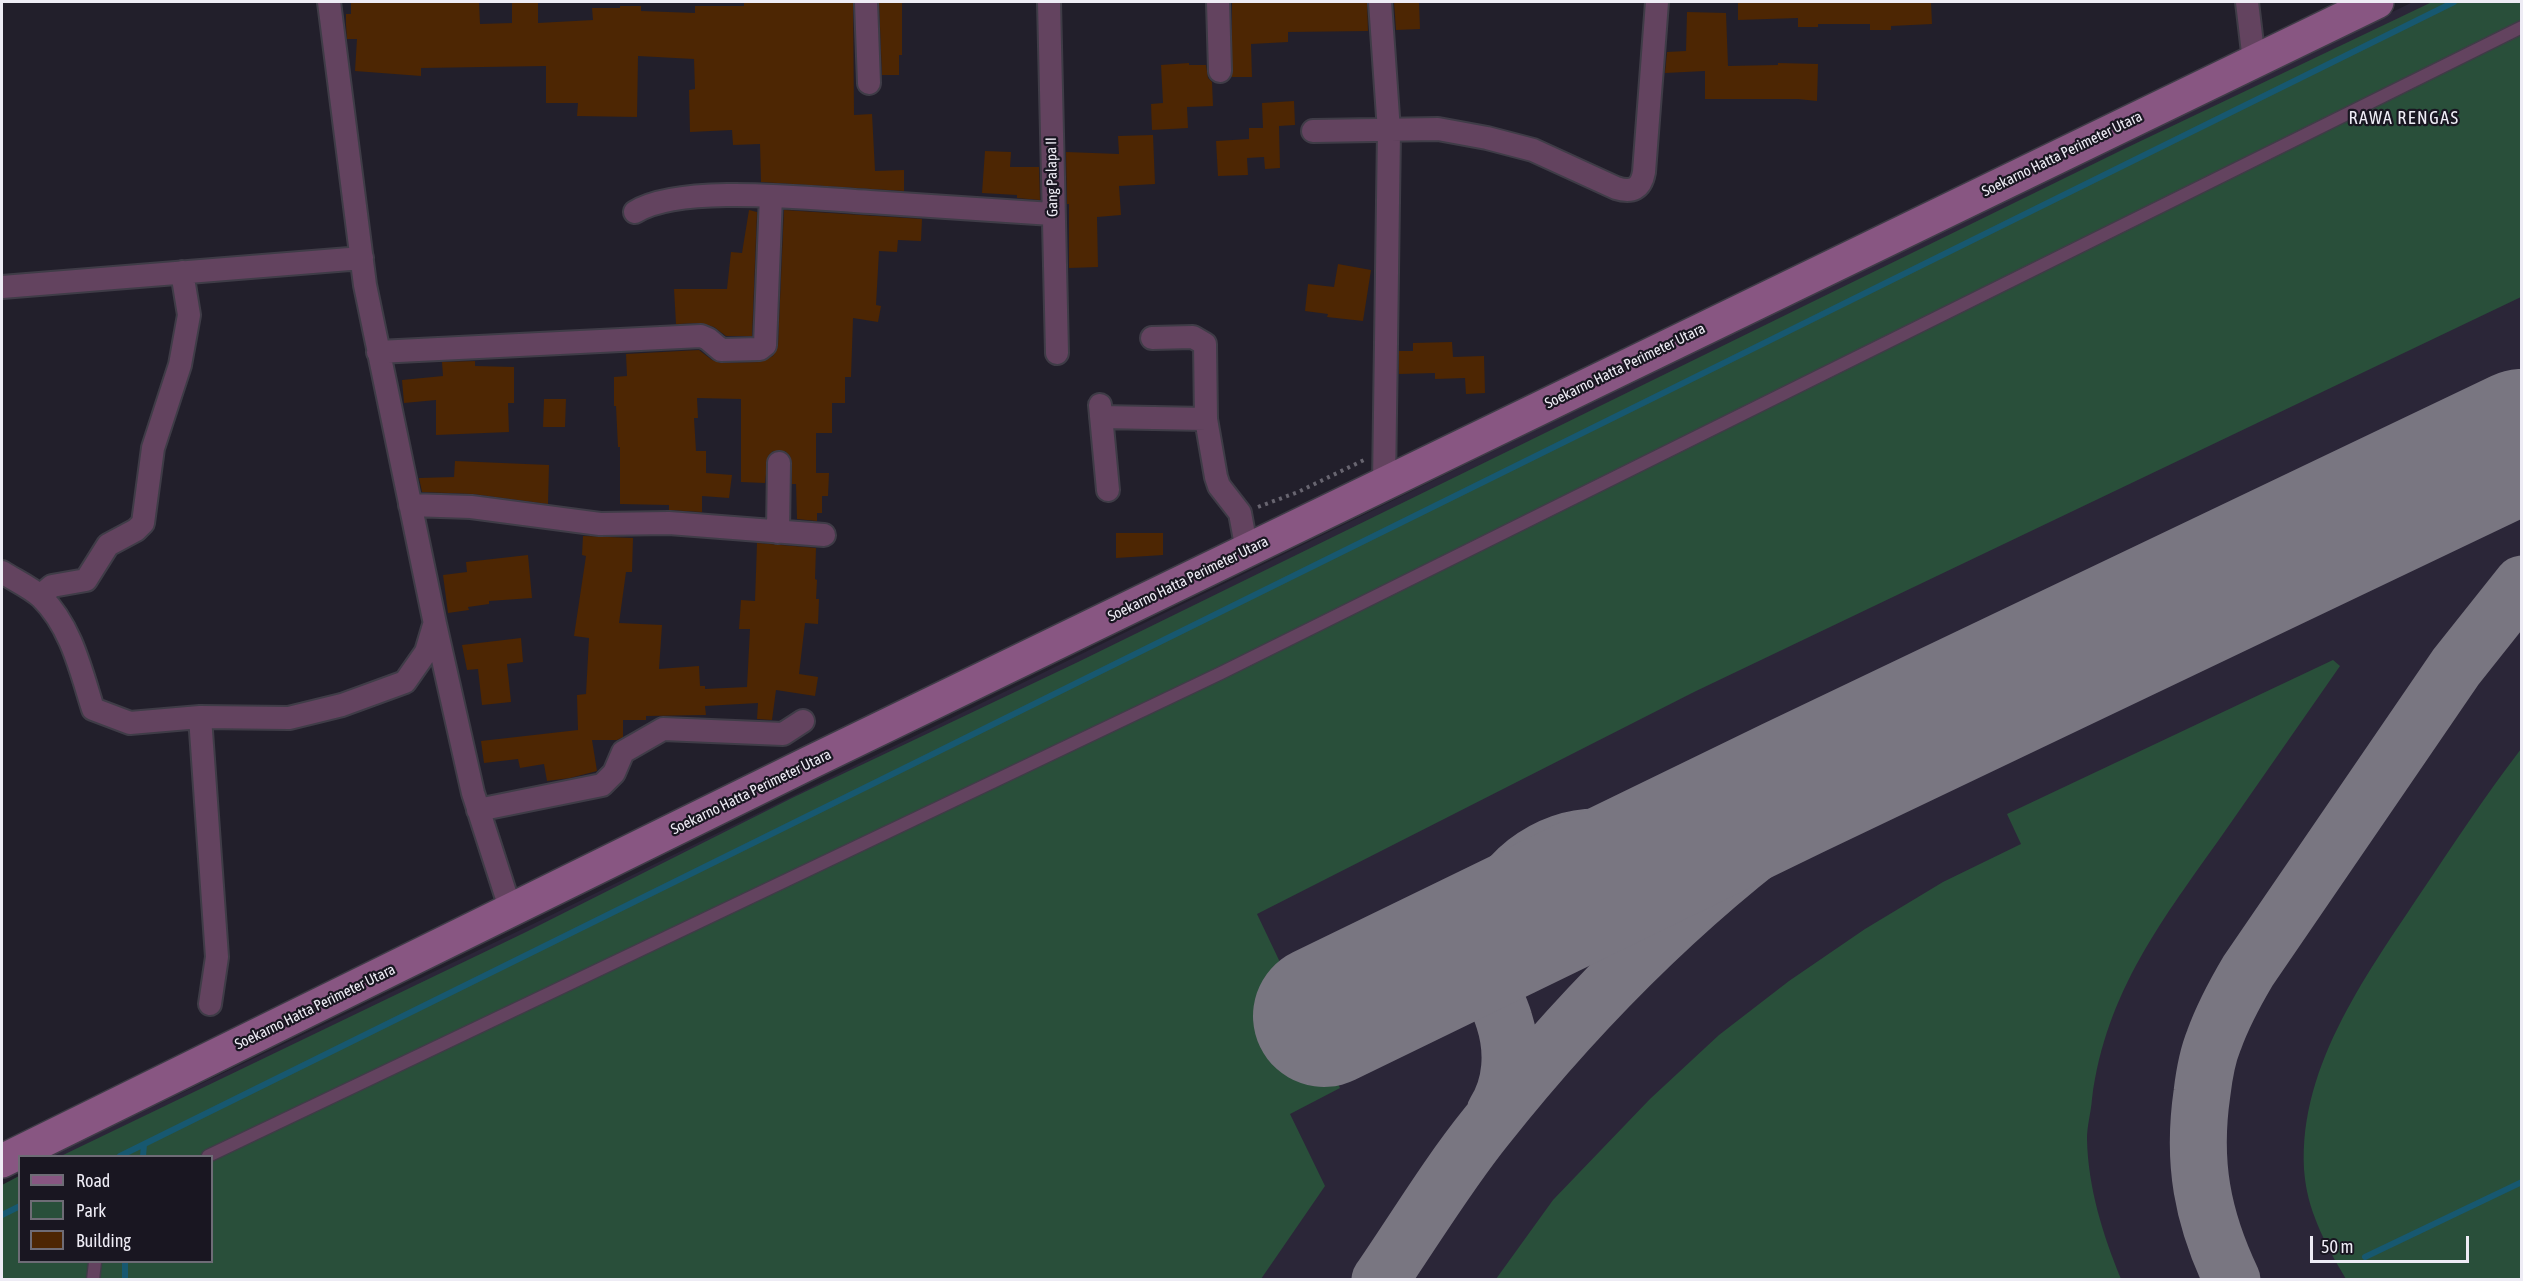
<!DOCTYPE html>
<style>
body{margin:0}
#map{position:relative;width:2523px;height:1281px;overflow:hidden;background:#221f2b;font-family:"Asap Condensed",sans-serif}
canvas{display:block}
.frame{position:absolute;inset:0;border:3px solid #eeecf5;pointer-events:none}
.legend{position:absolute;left:18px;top:1155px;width:195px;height:108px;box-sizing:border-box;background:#191621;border:2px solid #6e6c76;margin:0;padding:8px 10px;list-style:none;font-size:18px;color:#eeecf5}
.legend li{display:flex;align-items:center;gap:12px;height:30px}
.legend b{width:30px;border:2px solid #6e6c76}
.scale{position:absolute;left:2310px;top:1236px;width:159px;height:27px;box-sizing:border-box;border:3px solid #eeecf5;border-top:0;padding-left:8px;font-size:18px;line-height:21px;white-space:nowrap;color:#eeecf5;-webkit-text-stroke:4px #191621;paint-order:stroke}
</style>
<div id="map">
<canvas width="2523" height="1281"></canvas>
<div class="frame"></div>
<ul class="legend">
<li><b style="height:8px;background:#885682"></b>Road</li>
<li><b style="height:16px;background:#294f3a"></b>Park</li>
<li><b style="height:16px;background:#4d2603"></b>Building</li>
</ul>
<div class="scale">50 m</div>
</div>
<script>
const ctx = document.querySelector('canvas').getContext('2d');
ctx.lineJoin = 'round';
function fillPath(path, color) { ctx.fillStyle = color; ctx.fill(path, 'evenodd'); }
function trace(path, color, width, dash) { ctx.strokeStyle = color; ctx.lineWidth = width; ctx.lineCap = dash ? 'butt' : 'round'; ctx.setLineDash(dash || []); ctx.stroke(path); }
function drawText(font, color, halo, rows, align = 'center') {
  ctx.font = font + ' "Asap Condensed",sans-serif'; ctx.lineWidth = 4.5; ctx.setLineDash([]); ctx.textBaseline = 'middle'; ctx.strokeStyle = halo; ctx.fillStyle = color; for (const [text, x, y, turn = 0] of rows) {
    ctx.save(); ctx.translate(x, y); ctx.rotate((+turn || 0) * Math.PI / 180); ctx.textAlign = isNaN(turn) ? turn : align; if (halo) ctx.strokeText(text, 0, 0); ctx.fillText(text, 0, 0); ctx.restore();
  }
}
fillPath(new Path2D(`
 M2413,2H2521V1279L57,1280L212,1262V1156H51L533,924L2123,141Z`), '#2b2638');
fillPath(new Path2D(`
 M2432,2H2521V297L1694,692L1257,914L1340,1088L1290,1114L1325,1186L1261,1279H2V1185L19,1176L20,1262H212V1156H61L526,932L794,797L1078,662L2124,149Z
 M2333,660L2340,666C2301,722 2262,778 2223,834C2163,919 2106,991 2092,1099C2091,1112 2087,1126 2087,1139C2088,1188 2103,1235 2121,1279H1496L1553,1200L1650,1099L1719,1035L1789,981L1865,929L1943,882L2021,844L2007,814Z
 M2521,749V1279H2346C2328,1249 2309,1214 2305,1179C2294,1073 2365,977 2420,894C2453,845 2485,796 2521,749Z`), '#294f3a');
trace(new Path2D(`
 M120,1156L2454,2
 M143,1156L144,1145
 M2,1215L20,1206
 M2365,1257L2522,1182
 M125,1262V1280`), '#175870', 6);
trace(new Path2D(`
 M1495,1112C1512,1085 1514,1051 1504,1020C1499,1003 1489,987 1484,969C1481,956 1483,942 1485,928C1494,876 1547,835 1600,837C1623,838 1644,847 1668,842C1686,839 1702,830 1719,822C1744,811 1768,800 1793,788
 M1380,1280C1415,1229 1448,1174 1486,1127C1585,1002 1701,887 1832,796C1890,756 1952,721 2013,685
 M2232,1280C2202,1217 2192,1162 2202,1093C2204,1076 2207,1057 2214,1040C2223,1015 2235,993 2248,971L2456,667L2522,584`), '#797681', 57);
trace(new Path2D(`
 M1324,1016L1793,788L2522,440`), '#797681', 142);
fillPath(new Path2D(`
 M351,2H479L480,24L512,23V2H538V23L593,20L592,8H620V6H641V11L695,13V6H744V2H853L854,115L872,114L875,171L904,170V191L761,182L760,144L733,145L732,130L690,132L689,90L695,89L694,59L638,56L637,117L577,116L578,103H546V66L421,68V76L355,71L357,39H347L346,25V14H351Z
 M879,2H902V55H899V75H882Z
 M1251,2H1367L1368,31L1288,32V42L1251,44L1252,77H1232V3Z
 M1394,2H1419L1420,29L1396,30Z
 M1738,2H1931L1932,24L1891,26V30H1870V24H1818V27H1798V18L1738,20Z
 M1687,12L1726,13L1728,66L1778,65V63L1818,64L1817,101L1798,99H1705V71L1665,73L1667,52L1686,51Z
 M1189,63V65H1206L1208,78L1212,82L1213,106L1187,107L1188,128L1152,130L1151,104L1163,103L1161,65Z
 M1294,101L1295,125L1279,126L1280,168L1265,169L1264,157L1247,158L1248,175L1218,176L1216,141L1249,139V128H1263L1262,103Z
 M1153,135L1155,184L1119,186L1121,215L1097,217L1098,267L1069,268V204H1067L1066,152L1119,154L1118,136Z
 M985,151L1011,152L1010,167H1039L1040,200L1017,198V195L982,193Z
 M749,210L757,212L752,336H726L714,327L701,323L676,324L674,289H727L731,252L742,253Z
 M784,210L922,219L921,241L898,240L897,252L879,251L876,305L881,306L878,322L853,318L851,377H845V403H832V433H816V473H829L828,496H822V513H817V521L797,519L796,484H792V463L790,456L785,451H773L768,456L765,483L741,482V399L697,398L698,418H694L696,451H706V473L732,475L729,498L702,496V512L669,510V505L620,504V447H618L616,406H614V377L627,376L626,354L699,350L712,360L721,363L760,362L773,356L778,346Z
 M1338,264L1371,270L1363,321L1327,317L1328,314L1305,311L1308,284L1334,287Z
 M1452,342L1453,357L1484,356L1485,393L1466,394L1465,378L1435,379V373L1399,374V351H1413V343Z
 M475,361V366L514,367V403H508L509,432L436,435V400L404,403L402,380L443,376L442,362Z
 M544,399H566L565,427H543Z
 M455,461L549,465L548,504L473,494L422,492L419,478L454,477Z
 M1116,533H1163V555L1116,558Z
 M583,536L633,538L632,572H626L619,623L662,625L659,669L699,666L700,686H705V689L747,687L750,629H739L741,600L755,601L757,543L816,548L815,579L817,580L816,599H819L818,624L805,623L799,674L818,677L815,696L776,690L772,720L757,719L758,703L705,706L706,715L646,716V720H623V737L617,740H592L597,771L570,778L547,781L544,764L520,768L518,759L484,763L481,741L578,730L577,695L586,694L589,638L574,636L586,556L582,555Z
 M528,555L532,598L489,601V604L468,607L469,610L448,613L443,575L467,572L466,562Z
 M521,638L523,662L507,664L511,702L482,705L478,669L467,670L462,645Z`), '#4d2603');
const lane = new Path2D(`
 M208,1156L1221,673L2522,27
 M93,1280L95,1262`);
const street = new Path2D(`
 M329,2L365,285L435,624L473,793L511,911
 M866,2L869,83
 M1049,2L1057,353
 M1218,2L1220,71
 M1380,2L1389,131L1384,484
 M2247,2L2254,61
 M1313,131L1438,129L1487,138L1533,150L1616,188C1632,193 1641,189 1644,172L1657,2
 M635,212C681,183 814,199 870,202C931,206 991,210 1052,214
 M2,287L362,258
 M1152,338L1193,337L1205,344L1206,419L1216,477L1219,486L1240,513L1247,551
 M378,352L701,336L708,339L721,350L760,349L765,345L771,196
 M1100,405L1108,490
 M1101,417L1206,419
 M410,505L471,507L600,524L669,523L824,535
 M778,532L779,463
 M2,572C14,580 30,587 41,597C71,626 81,671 93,709L130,723L200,717L289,718L342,705L405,682L426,652L434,625
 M40,596L52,586L86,580L108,545L136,530L143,523L153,448L180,365L189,315L182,272
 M200,717L217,957L210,1004
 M478,810L602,785L614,773L623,752L663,729L783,734L803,721`);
const secondary = new Path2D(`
 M2,1161L809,763L2377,2`);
trace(lane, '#3f3c47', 15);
trace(street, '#3f3c47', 26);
trace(secondary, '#3f3c47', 36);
trace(new Path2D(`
 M1258,507L1298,492L1364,460`), '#686570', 4, [3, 4.5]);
trace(lane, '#63435f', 12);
trace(street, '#63435f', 22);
trace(secondary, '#885682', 33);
drawText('15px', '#eeecf5', '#191621', [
 ["Soekarno Hatta Perimeter Utara",2062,154,-26],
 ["Gang Palapa II",1052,177,-91],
 ["Soekarno Hatta Perimeter Utara",1625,366,-26],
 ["Soekarno Hatta Perimeter Utara",1188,579,-26],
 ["Soekarno Hatta Perimeter Utara",751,792,-26],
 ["Soekarno Hatta Perimeter Utara",315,1007,-26]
]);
ctx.letterSpacing = '1.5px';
drawText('18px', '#eeecf5', '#191621', [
 ["RAWA RENGAS",2404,118]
]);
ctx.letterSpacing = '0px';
</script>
